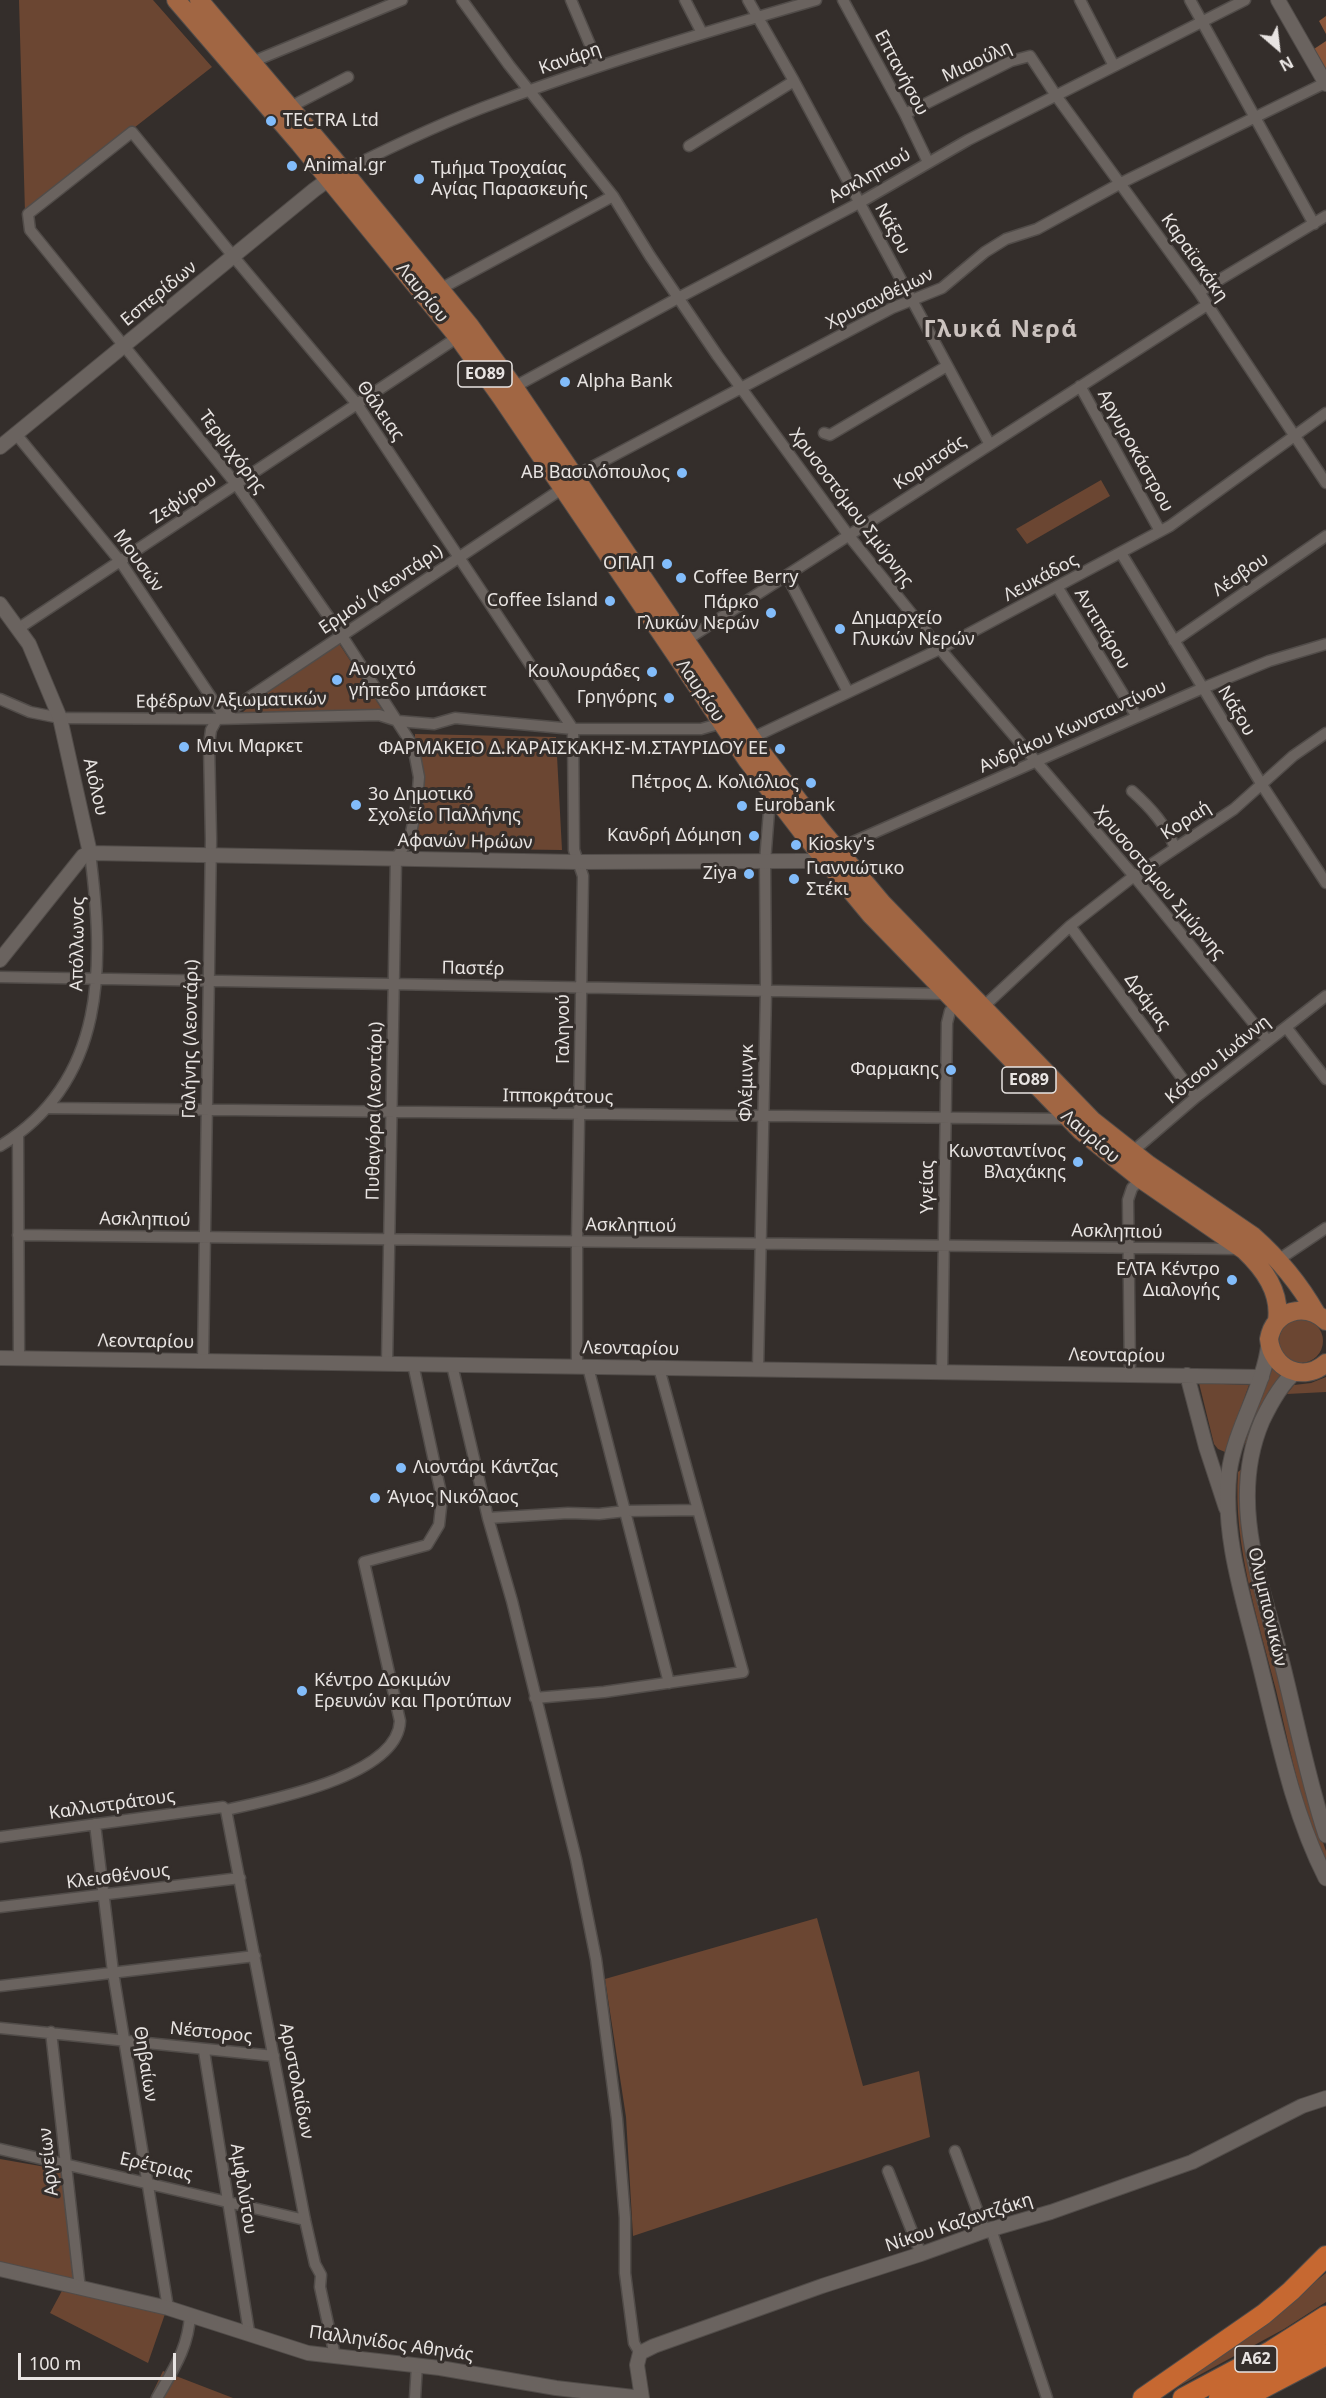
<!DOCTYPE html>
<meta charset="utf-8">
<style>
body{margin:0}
#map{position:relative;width:1326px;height:2398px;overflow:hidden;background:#342e2b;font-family:"Noto Sans",sans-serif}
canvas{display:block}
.north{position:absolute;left:1248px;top:18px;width:60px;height:60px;-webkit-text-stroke:4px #342e2b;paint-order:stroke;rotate:152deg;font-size:16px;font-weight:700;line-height:24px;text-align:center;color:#e8e4e2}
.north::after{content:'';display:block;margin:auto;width:21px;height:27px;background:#e8e4e2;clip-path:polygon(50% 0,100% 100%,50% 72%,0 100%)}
.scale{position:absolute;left:18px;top:2353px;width:158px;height:27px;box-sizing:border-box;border:3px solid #e8e4e2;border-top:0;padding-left:8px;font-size:18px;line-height:21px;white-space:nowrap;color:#e8e4e2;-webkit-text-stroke:4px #342e2b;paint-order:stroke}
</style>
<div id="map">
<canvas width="1326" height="2398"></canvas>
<div class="north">N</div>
<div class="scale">100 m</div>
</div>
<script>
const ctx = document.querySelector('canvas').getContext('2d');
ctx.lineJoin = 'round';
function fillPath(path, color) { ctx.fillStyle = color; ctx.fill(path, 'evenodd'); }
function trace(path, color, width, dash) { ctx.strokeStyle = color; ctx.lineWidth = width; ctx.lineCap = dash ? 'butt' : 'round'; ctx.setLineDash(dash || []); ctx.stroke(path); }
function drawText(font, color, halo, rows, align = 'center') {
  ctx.font = font + ' "Noto Sans",sans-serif'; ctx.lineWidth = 6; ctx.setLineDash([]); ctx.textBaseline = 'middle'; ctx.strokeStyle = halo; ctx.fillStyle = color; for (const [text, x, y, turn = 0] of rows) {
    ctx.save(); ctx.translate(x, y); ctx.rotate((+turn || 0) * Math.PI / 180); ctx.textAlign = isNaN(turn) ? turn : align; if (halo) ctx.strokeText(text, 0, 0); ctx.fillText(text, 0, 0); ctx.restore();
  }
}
fillPath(new Path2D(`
 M19,0H153L212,67L25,213Z
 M1101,480L1110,496L1027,544L1016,529Z
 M338,642L389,720L243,712L269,689Z
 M415,734L556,737L562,850L413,848Z
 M1279 1341a22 22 0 1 1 44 0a22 22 0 1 1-44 0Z
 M1273,1367L1283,1374L1244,1446L1256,1409Z
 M1326,1377V1392L1287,1394L1294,1385L1311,1383Z
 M1199,1383L1249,1385L1225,1452L1218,1449L1214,1444Z
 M1243,1468L1247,1551L1306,1793L1326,1851V1860C1300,1807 1290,1748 1276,1690C1258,1619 1233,1546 1238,1472Z
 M817,1918L863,2086L919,2071L930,2137L633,2236L626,2117L605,1979Z
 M0,2159L63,2170L75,2283L0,2264Z
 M1326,2273V2302L1284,2329L1157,2398L1290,2302Z
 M64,2287L166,2311L148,2363L50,2313Z
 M163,2371L233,2398H150Z`), '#6b4632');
fillPath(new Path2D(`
 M1326,16V71L1314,49L1326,41V34L1319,21Z`), '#895539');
const minor = new Path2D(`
 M462,0L509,65L613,196L650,256L717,355L849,536L940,649L1134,876L1268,1041
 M571,0L599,66
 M685,0L702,33
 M748,0L794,81L989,443
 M843,0L905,114L928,162
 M1080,0L1114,66
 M1190,0L1314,224
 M252,62L402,0
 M290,107L348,77
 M905,114L1011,61L1030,56L1057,97L1199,292L1326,483
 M689,146L794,81
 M343,171C393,146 445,121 498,102C602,63 709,31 816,0
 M440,289L613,196
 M1199,292L1326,216
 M1080,386L1160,531
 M514,387L678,298L859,203L968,140L1245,0
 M824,433L830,435L947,366
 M16,434L120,561L223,715
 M575,476L892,308L942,288L985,252L1006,239L1037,229L1121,183L1325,83
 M1121,553L1262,785L1326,883
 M787,576L848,692
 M1058,588L1137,717
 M19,628L458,337
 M1174,641L1326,536
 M683,642L1207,305
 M0,699L30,712L60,718L217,719L379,715L398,721L434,724L455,718L573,729H701L722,723
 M752,738L940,649L1170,526L1326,413
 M1132,791C1151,808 1166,825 1175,848
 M837,849L1203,688L1269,661L1326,644
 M1070,926L1196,1097
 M0,977L946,994
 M982,1008L1070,926L1134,876L1234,809L1293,756L1326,733
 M1286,1027L1326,1079
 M49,1108L1067,1119
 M18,1134L19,1358
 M0,1146C108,1081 104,963 90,853
 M1132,1152L1196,1097L1326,996
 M18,1235L1241,1249
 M1278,1260L1326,1228
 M203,1361L211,839L209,745L211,730L217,719L563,488
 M387,1364L396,858L410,838L417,803L419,777L413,746L342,636L236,484L30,230L28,214L132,132L233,256L357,404L573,729L574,850L583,876L577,1242V1366
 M452,1365L488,1518L512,1601L576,1859L596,1959L617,2119L625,2218V2273L634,2343L640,2353
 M588,1367L669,1683
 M758,1369L766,991L765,862L769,811L777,800
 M942,1372L947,1023L950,1011L956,1005
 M1130,1374L1128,1200L1132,1188L1141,1179
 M488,1518L568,1513L599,1514L626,1511L698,1510L659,1368
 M535,1698L604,1692L743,1672L698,1510
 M226,1810C270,1800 398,1776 400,1721L364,1562L427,1545L439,1525L442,1498L413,1364
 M226,1810L305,2220L315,2264L321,2275L320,2287L335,2356
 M95,1824L113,1972L168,2308
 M0,1837L223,1807L226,1810
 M0,1907L240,1878
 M0,1986L255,1956
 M0,2028L274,2056
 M51,2032L80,2289
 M204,2051L249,2332
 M0,2149L305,2220
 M955,2151L985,2231
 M888,2171L921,2254
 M991,2229L1047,2398
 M157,2398C173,2370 189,2347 190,2314
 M415,2398L417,2365`);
const tertiary = new Path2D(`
 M1278,0L1326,84
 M0,447L314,190L336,174
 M0,604L29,644L60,718L90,853
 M0,960L83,856L90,853L577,862L803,861H811L830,852
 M0,1358L1262,1377
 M1187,1375L1206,1447L1226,1508
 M0,2269L168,2308L308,2353L440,2368L556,2388L642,2398
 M642,2398L637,2365L640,2353L654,2346L822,2286L921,2254L985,2231L1051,2212L1192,2162L1302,2106L1326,2098`);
const secondary = new Path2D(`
 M1269,1343C1264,1388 1235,1427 1229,1473C1222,1537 1245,1603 1260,1665C1278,1737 1292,1811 1326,1878
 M1295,1372C1280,1385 1270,1404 1262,1421C1227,1503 1263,1586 1283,1667C1297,1723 1308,1780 1326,1835`);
const primary = new Path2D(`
 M176,0L300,144L458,337L501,397L747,760L803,833L871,915L1081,1131L1141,1179L1244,1250C1264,1269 1281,1292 1277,1321
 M199,0L332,157L470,326L514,387L759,749L820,829L882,903L1092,1120L1149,1165L1253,1236C1279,1259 1299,1283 1316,1313
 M1326,1321C1305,1302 1274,1310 1269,1339C1272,1369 1303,1383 1326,1363`);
const motorway = new Path2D(`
 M1143,2398L1264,2314L1291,2291L1326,2256
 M1183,2398L1271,2351L1326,2316
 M1219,2398L1326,2333
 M1244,2398L1326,2355`);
trace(minor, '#514c49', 13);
trace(tertiary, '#514c49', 16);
trace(secondary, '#514c49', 17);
trace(primary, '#514c49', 20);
trace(motorway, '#514c49', 22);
trace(minor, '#6a635f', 10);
trace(tertiary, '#6a635f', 14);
trace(secondary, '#6a635f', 15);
trace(primary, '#a16643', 18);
trace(motorway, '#c66831', 20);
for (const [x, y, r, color] of [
 [271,121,6,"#82bcfa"],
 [292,166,6,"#82bcfa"],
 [419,179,6,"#82bcfa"],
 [565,382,6,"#82bcfa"],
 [682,473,6,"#82bcfa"],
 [667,564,6,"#82bcfa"],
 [681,578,6,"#82bcfa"],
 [610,601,6,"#82bcfa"],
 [771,613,6,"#82bcfa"],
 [840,629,6,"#82bcfa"],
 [652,672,6,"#82bcfa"],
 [337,680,6,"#82bcfa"],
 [669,698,6,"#82bcfa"],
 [184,747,6,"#82bcfa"],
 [780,749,6,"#82bcfa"],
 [811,783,6,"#82bcfa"],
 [356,805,6,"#82bcfa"],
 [742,806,6,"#82bcfa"],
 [754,836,6,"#82bcfa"],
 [796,845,6,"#82bcfa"],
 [749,874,6,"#82bcfa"],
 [794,879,6,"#82bcfa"],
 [951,1070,6,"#82bcfa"],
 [1078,1162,6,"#82bcfa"],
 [1232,1280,6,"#82bcfa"],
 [401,1468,6,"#82bcfa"],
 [375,1498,6,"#82bcfa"],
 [302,1691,6,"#82bcfa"]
]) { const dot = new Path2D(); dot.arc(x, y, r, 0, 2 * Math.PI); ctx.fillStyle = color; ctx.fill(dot); trace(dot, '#342e2b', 2); }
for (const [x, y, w] of [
 [485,374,54],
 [1029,1080,54],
 [1256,2359,42]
]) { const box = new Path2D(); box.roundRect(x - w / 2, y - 13, w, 26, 4.5); ctx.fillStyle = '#342e2b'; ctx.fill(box); trace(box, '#e8e4e2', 1.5); }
drawText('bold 16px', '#e8e4e2', null, [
 ["ΕΟ89",485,374],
 ["ΕΟ89",1029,1080],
 ["Α62",1256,2359]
]);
drawText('18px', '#e8e4e2', '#342e2b', [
 ["Κανάρη",570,59,-19],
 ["Μιαούλη",977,62,-25],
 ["Επτανήσου",901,73,62],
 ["Ασκληπιού",870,176,-30],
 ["Νάξου",892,229,62],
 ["Καραϊσκάκη",1194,258,55],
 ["Λαυρίου",422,293,51],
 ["Εσπερίδων",159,294,-39],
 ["Χρυσανθέμων",880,299,-26],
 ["Θάλειας",380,411,55],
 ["Αργυροκάστρου",1135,451,61],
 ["Τερψιχόρης",232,452,53],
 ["Κορυτσάς",930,463,-34],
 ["Ζεφύρου",184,499,-34],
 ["Χρυσοστόμου Σμύρνης",851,508,53],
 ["Μουσών",138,561,54],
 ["Λέσβου",1241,575,-34],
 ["Λευκάδος",1041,578,-28],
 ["Ερμού (Λεοντάρι)",381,590,-34],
 ["Αντιπάρου",1102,629,59],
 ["Λαυρίου",700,691,56],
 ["Εφέδρων Αξιωματικών",231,701,-1],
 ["Νάξου",1236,711,59],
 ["Ανδρίκου Κωνσταντίνου",1073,727,-24],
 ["Αιόλου",95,787,77],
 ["Κοραή",1186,821,-33],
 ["Αφανών Ηρώων",465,842,1],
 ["Χρυσοστόμου Σμύρνης",1159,883,50],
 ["Απόλλωνος",78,944,-89],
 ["Παστέρ",473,969,1],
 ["Δράμας",1147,1002,54],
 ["Γαληνού",564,1029,-90],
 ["Γαλήνης (Λεοντάρι)",191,1039,-89],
 ["Κότσου Ιωάννη",1218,1060,-39],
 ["Φλέμινγκ",747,1083,-89],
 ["Ιπποκράτους",558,1097,1],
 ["Πυθαγόρα (Λεοντάρι)",375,1111,-89],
 ["Λαυρίου",1090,1137,41],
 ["Υγείας",928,1187,-90],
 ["Ασκληπιού",145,1220,1],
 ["Ασκληπιού",631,1226,1],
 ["Ασκληπιού",1117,1232,1],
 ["Λεονταρίου",146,1342,1],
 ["Λεονταρίου",631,1349,1],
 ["Λεονταρίου",1117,1356,1],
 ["Ολυμπιονικών",1267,1607,77],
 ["Καλλιστράτους",112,1805,-8],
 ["Κλεισθένους",118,1877,-7],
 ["Νέστορος",211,2033,6],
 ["Θηβαίων",145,2064,81],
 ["Αριστολαίδων",296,2081,79],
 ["Αργείων",49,2162,-96],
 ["Ερέτριας",156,2167,13],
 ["Αμφιλύτου",243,2189,81],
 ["Νίκου Καζαντζάκη",959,2223,-18],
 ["Παλληνίδος Αθηνάς",391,2344,8]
]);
drawText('18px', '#e8e4e2', '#342e2b', [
 ["TECTRA Ltd",283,121],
 ["Animal.gr",304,166],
 ["Τμήμα Τροχαίας",431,169],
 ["Αγίας Παρασκευής",431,190],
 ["Alpha Bank",577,382],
 ["ΑΒ Βασιλόπουλος",670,473,"right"],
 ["ΟΠΑΠ",655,564,"right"],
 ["Coffee Berry",693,578],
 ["Coffee Island",598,601,"right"],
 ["Πάρκο",759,603,"right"],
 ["Γλυκών Νερών",759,624,"right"],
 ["Δημαρχείο",852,619],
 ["Γλυκών Νερών",852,640],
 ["Ανοιχτό",349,670],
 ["γήπεδο μπάσκετ",349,691],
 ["Κουλουράδες",640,672,"right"],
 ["Γρηγόρης",657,698,"right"],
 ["Μινι Μαρκετ",196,747],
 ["ΦΑΡΜΑΚΕΙΟ Δ.ΚΑΡΑΙΣΚΑΚΗΣ-Μ.ΣΤΑΥΡΙΔΟΥ ΕΕ",768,749,"right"],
 ["Πέτρος Δ. Κολιόλιος",799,783,"right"],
 ["3ο Δημοτικό",368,795],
 ["Σχολείο Παλλήνης",368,816],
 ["Eurobank",754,806],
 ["Κανδρή Δόμηση",742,836,"right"],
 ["Kiosky's",808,845],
 ["Γιαννιώτικο",806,869],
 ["Στέκι",806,890],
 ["Ziya",737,874,"right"],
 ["Φαρμακης",939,1070,"right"],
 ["Κωνσταντίνος",1066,1152,"right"],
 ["Βλαχάκης",1066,1173,"right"],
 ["ΕΛΤΑ Κέντρο",1220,1270,"right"],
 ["Διαλογής",1220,1291,"right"],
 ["Λιοντάρι Κάντζας",413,1468],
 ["Άγιος Νικόλαος",387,1498],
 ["Κέντρο Δοκιμών",314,1681],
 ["Ερευνών και Προτύπων",314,1702]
], 'left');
ctx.letterSpacing = '1.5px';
drawText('bold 24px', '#cbc2be', '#342e2b', [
 ["Γλυκά Νερά",1001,330]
]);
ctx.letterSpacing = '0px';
</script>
